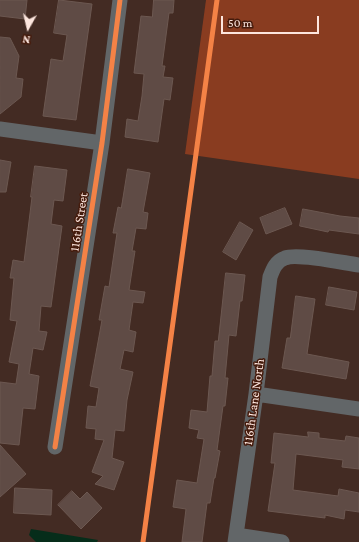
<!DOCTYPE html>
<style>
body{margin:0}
#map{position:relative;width:359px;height:542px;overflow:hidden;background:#432b23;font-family:"Crimson Pro",serif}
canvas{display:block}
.north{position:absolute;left:8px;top:8px;width:40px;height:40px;-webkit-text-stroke:3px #451b0c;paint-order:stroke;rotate:188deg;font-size:11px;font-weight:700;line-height:16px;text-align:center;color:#fde6de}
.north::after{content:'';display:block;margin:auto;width:14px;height:18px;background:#fde6de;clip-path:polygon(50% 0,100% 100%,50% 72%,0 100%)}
.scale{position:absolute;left:221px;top:16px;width:98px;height:18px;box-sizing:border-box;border:2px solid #fde6de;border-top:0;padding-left:5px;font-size:12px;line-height:14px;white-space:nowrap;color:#fde6de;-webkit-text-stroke:3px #451b0c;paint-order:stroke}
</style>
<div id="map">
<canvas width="359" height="542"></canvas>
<div class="north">N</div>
<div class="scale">50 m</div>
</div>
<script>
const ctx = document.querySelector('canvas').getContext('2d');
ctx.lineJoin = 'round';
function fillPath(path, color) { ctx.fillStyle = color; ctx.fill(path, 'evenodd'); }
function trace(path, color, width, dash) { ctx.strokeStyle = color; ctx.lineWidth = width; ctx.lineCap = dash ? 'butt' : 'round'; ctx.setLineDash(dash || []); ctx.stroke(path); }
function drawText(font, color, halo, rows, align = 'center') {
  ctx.font = font + ' "Crimson Pro",serif'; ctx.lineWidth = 3; ctx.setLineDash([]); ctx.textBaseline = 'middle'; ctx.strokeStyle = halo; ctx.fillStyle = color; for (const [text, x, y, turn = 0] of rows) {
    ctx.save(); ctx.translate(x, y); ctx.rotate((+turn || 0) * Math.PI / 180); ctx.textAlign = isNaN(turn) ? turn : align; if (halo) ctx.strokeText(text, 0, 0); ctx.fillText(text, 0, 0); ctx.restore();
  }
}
fillPath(new Path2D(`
 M206,0H359V179L185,154Z`), '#893c20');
fillPath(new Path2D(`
 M31,529L98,540L97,542H36L29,535Z`), '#062d1a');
const building = new Path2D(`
 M0,0H27L25,19L0,16Z
 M59,0L92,4L76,120L43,116L51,59L63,61L67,35L54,33Z
 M154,0H174L173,13H169L162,66H165L163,77L173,78L170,100L164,99L158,142L125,137L127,119L138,121L142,96L144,74L134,73L141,16L152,17Z
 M0,37L10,38L19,56L16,78L23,79L21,97L0,114Z
 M0,160L11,162L6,192H0Z
 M35,166L67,170L63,201L54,200L51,224L62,226L51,307L41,306L39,331L47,332L43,350L33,348L29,374L39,376L35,409L23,408L19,445L0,443V382L16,384L19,364L9,362L17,321L10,320L14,278H10L13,260L24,262L32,197H31Z
 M128,169L150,173L143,212L148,213L146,229L136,228L132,251H135L129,290L145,292L143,303L133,302L129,330L136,332L133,352L124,350L120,369L133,372L127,400L124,431L115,430L112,458L124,462L114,490L95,484L103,476L92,472L104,440L95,439L96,429L86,428L88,406L96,407L99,388L90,386L102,320H99L105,286L109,287L117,233H113L118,207L121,208Z
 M285,208L292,224L266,234L260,218Z
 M303,209L340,216L359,218V234L329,230L328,232L300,226Z
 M240,222L253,230L236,260L223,252Z
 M226,273L245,275L242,301H240L236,336L229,335L225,378H228L225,406H223L217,450L220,451L215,478H214L210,503H207L202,542H182L186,509L173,507L177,480L197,483L204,439L197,438L199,430L189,428L191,410L207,412L210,376H212L215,341H218Z
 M329,287L357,292L354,310L326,305Z
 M296,296L315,299L307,354L349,362L346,379L282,368L287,338H290Z
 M308,432L319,433V438L345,441L346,436L359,438V469L342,467L343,460L296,454L293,490L338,496L339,489L359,493V512L345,510L344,519L325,515V518L268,511L275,463H271L274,433L308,437Z
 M0,445L26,474L0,497Z
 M15,488L52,490L51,515L14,513Z
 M72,491L80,499L87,492L102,508L81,529L58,505Z`);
fillPath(building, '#5f4b45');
trace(building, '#6c5851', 1);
trace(new Path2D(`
 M0,129L102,143
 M256,394L359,409
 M55,447L102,143L120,0
 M236,535L282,542
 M235,542L256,394L270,277C273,269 276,261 285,258C297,253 344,263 359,265`), '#626668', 15);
trace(new Path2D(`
 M55,447L102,143L120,0
 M143,542L217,0`), '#f48246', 5);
drawText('13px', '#fde6de', '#451b0c', [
 ["116th Street",79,222,-81],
 ["116th Lane North",254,402,-82]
]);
</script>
